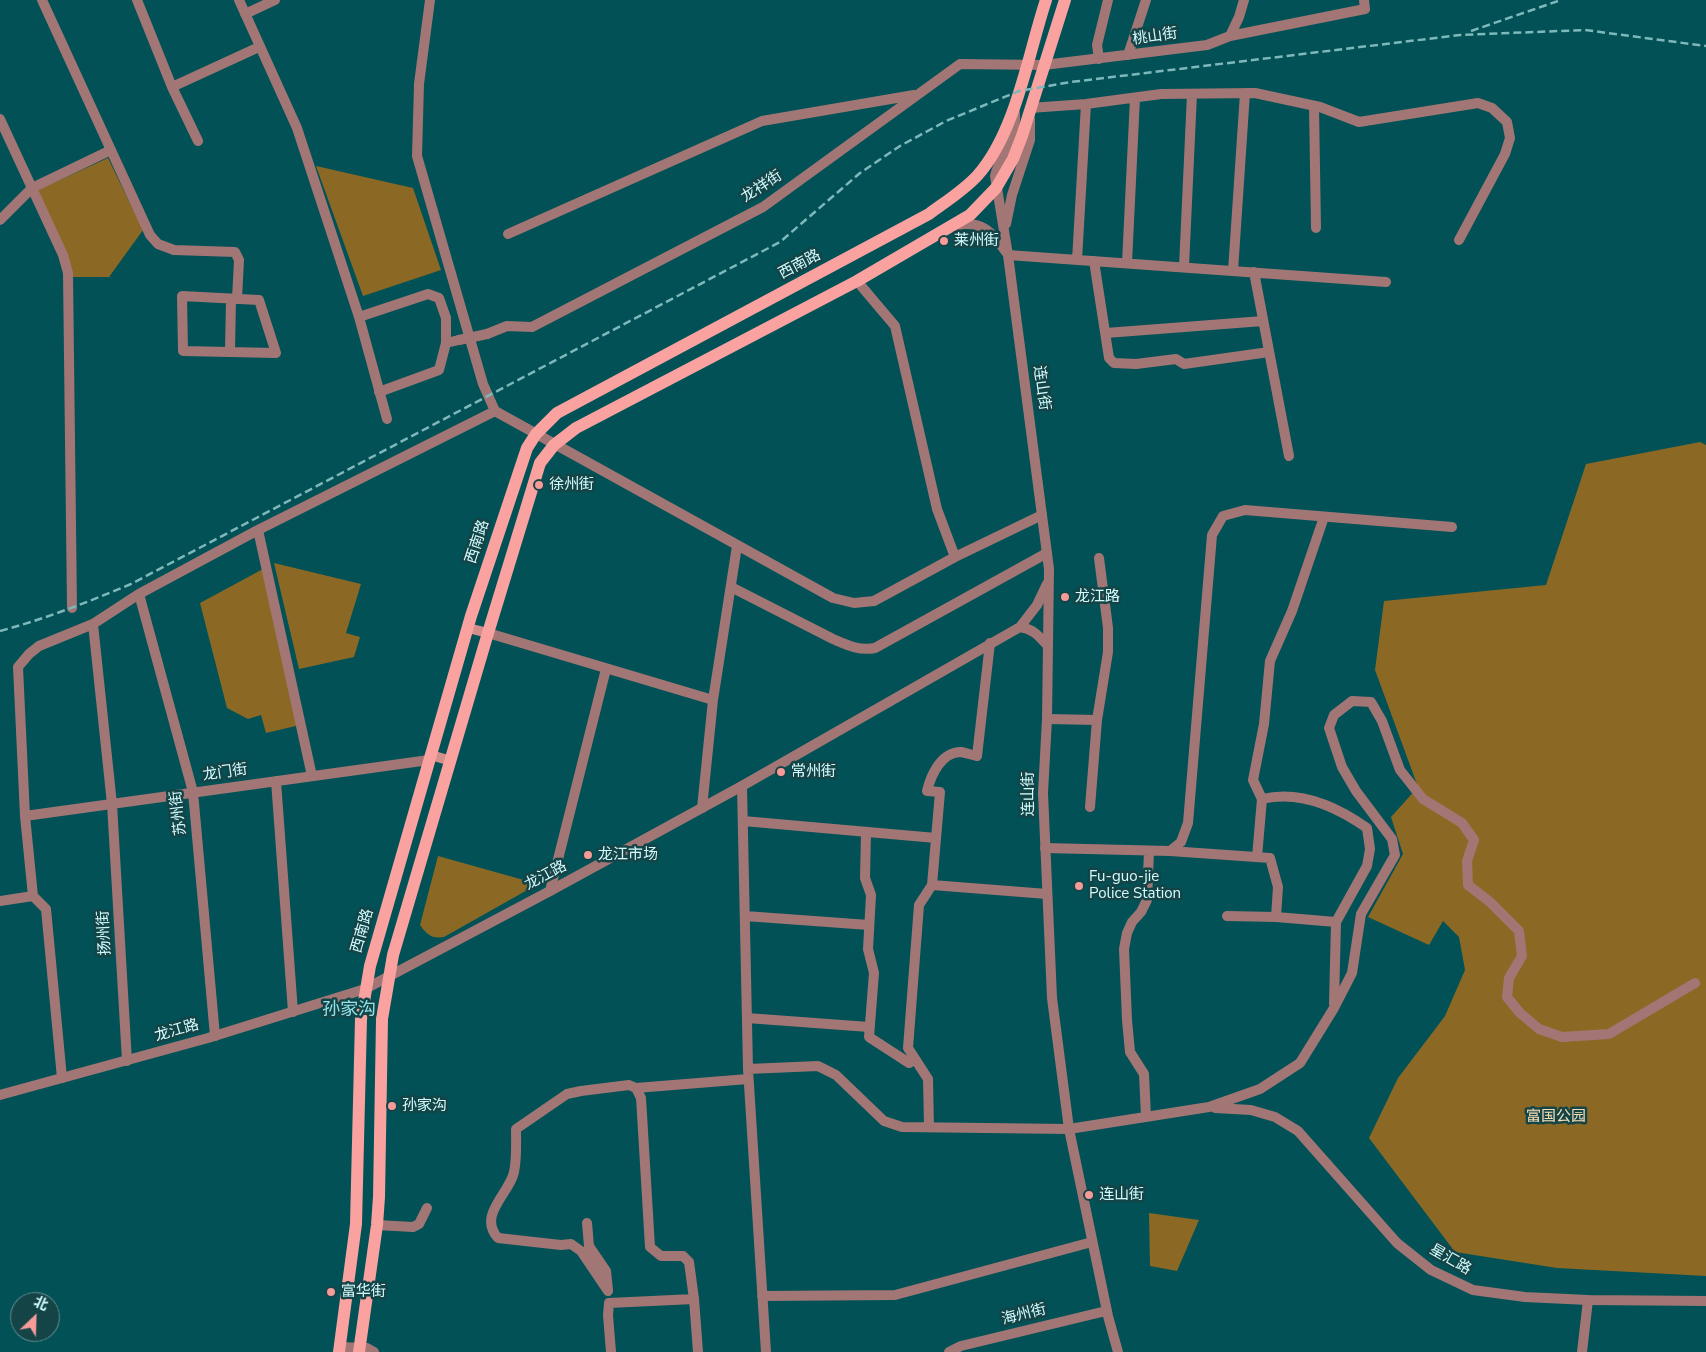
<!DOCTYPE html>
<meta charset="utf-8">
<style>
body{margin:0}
#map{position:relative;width:1706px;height:1352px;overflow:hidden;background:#015156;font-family:"Nunito Sans","Noto Sans SC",sans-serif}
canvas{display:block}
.north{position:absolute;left:10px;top:1292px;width:50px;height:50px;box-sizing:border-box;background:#154447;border:1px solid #618e91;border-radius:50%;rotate:24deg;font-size:14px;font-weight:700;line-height:20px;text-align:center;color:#d3fcff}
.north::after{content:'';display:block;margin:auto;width:18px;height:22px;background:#f59b98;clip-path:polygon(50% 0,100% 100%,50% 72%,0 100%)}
</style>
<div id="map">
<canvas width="1706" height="1352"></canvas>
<div class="north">北</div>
</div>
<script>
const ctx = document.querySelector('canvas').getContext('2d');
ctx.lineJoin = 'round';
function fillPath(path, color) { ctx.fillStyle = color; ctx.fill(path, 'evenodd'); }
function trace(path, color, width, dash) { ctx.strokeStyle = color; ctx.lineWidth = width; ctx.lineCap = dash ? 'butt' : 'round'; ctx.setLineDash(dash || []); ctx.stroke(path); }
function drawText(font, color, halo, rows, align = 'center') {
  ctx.font = font + ' "Nunito Sans","Noto Sans SC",sans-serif'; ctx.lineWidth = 5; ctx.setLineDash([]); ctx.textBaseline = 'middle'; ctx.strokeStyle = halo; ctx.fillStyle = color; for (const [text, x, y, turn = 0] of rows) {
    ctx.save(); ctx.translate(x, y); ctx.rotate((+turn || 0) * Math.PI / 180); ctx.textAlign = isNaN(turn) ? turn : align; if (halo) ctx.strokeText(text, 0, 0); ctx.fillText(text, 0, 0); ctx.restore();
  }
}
fillPath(new Path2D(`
 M108,158L143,230L109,277H71L38,190Z
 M316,166L413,188L441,270L363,296Z
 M1700,442L1706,445V1276L1557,1268L1455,1252L1369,1138L1398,1078L1445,1016L1465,970L1459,937L1443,921L1429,945L1368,917L1403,854L1391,817L1418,787L1375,670L1384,601L1546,585L1586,464Z
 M274,563L361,584L346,633L360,637L354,657L299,669Z
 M263,569L300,725L266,733L261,715L248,719L227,708L200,603Z
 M438,856L538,884L444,937C432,939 427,935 420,925Z
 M1149,1213L1199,1220L1177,1271L1150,1266Z`), '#8b6925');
trace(new Path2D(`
 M42,0L150,235L158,244L174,250L235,252L239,260L237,299
 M137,0L172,87L198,141
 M239,0L297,128L359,317L387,419
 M430,0L419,84L417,156L483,384L495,411L833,598L854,603L874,601L955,557L1042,515
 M245,14L275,0
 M1230,36L1365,9L1364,0
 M1128,55L1146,0
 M1099,59L1097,45L1108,0
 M172,87L259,47
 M1314,106L1316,228
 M1030,108L1086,104L1161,94L1255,93L1320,107L1359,122L1478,103L1492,108L1507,122L1510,138L1505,154L1459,240
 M0,119L63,255L68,273L72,608
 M0,220L32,188L111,150
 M508,234L762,121L914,95
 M1008,255L1386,282
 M1077,260L1086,104
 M1094,261L1109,358L1114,363L1136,364L1176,359L1184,364L1269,352
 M1127,263L1135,98
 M1184,267L1192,94
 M1233,271L1245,93
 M1254,272L1289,456
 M857,281L895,326L937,509L955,557
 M182,296L259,300L276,353L183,351Z
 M359,317L428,294L439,298L446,318V343L459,340
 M1106,333L1263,321
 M487,334L507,326L532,327L763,207L960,64L1044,65L1207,45L1230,36L1239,17L1244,0
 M230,351L231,299
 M379,392L439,370L446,343
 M258,530L312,776
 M731,587L833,639C847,645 859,651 875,648L1047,553
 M139,594L193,792L215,1036
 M93,624L112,804L127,1061
 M488,633L713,700
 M1047,719L1097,720
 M276,781L293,1012
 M742,786L748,1069L766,1352
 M1262,799C1299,790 1336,806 1367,828L1370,849L1367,866L1336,922
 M1090,807L1097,720L1108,652V628L1099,558
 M702,808L713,700L737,546
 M25,816L429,760
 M743,821L936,838
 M866,832L865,878L871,895L868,949L874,973L869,1037L909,1063L915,1059
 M1045,848L1170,851L1181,842L1188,823L1212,535L1223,516L1245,510L1452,527
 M1170,851L1270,858L1278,887L1276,917
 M1257,857L1262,799L1253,780L1264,724L1270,661L1292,611L1324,517
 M932,885L1047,894
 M550,891L606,669
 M0,901L33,896
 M745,916L869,925
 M1227,916L1276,917L1336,922L1334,1004
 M747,1018L869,1027
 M748,1069L818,1066L836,1075L884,1121L902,1127L1069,1129L1209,1107L1260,1089L1300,1063L1334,1008L1352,973L1361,914L1395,855L1392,839L1356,791L1342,767L1329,728L1334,715L1352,701L1371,702L1382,721L1400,770L1423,799L1462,823L1474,840L1467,861L1468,885L1490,902L1519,931L1522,956L1509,978L1507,997L1520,1013L1539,1029L1562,1037L1609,1034L1695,983
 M62,1078L46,909L33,896L25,816L18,667L29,654L39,646L93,624L139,594L258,530L495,411
 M636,1088L748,1079
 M1215,1108L1251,1110L1275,1117L1298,1131L1397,1243L1431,1270L1473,1290L1525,1297L1588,1300L1706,1301
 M1146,1117L1144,1074L1130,1052L1127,1020L1124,949L1127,933L1132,922L1141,912L1147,900L1149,851
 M929,1127L928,1079L908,1048L919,905L932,885L940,792L927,791C931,775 941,752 961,752C966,753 972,755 977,756L990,643
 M587,1223L589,1246L606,1271L608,1290
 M377,1225L413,1227L419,1224L427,1208
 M608,1291L581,1251L571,1244L561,1245L498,1238C477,1215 510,1193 514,1172C517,1158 516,1143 516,1129L567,1094L581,1091L629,1085L636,1088L641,1098L650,1247L661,1256H683L689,1262L694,1299
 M762,1296L895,1295L1092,1242
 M339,1347L367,1348L374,1352
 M611,1352L608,1315L609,1303L694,1299L698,1352
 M949,1352L961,1346L1106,1311`), '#a27674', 10);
trace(new Path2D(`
 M1014,109C1020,132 1000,154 995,176L1008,255L1049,569L1047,719L1043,793L1052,998L1069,1129L1108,1316L1118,1352
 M1006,224L1012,195L1030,140V119
 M957,225C982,220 993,233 1006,252
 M1020,627C1033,629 1038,635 1047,645
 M0,1095L208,1038L365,989L550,891L742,786L1020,627L1037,605L1047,584
 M1582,1352L1588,1300`), '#a27674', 10);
trace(new Path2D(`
 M468,628L488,633
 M431,755L451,761`), '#d38f8c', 10);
trace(new Path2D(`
 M339,1352L356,1224L361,1019L370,966L471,616L527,448L536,434L557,413L929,214C945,202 963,191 977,176C1016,133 1028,54 1046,0
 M359,1352L377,1225L379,1197L382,1019L393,955L488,633L540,463L554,445L576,428L857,281L970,215L996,188L1013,159L1022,136L1065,0`), '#f9a29f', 12);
trace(new Path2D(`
 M1471,31L1561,0
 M0,631C45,619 88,602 131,584L780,242L860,173L900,146L946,121L1019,91L1071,82L1460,35L1585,30L1706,46`), '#7fb8bb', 2.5, [8, 4]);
trace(new Path2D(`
 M459,340L487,334`), '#a27674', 10);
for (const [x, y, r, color] of [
 [944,241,5,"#f59b98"],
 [539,485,5,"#f59b98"],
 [1065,597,5,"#f59b98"],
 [781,772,5,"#f59b98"],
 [588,855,5,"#f59b98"],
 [1079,886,5,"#f59b98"],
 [392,1106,5,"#f59b98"],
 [1089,1195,5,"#f59b98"],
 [331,1292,5,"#f59b98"]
]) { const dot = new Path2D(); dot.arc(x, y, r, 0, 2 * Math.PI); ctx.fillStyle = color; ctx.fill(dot); trace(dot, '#154447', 2); }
drawText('15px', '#d3fcff', '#154447', [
 ["桃山街",1155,37,-8],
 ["龙祥街",762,187,-33],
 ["西南路",800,265,-28],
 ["连山街",1041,388,82],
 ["西南路",478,542,-72],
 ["龙门街",225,773,-8],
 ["连山街",1029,794,-90],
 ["苏州街",179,813,-97],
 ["龙江路",546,876,-28],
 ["西南路",363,931,-74],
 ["扬州街",105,933,-93],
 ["龙江路",177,1031,-16],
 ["星汇路",1450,1260,30],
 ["海州街",1024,1315,-14]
]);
drawText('15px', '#d3fcff', '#154447', [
 ["莱州街",954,241],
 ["徐州街",549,485],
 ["龙江路",1075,597],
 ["常州街",791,772],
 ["龙江市场",598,855],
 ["Fu-guo-jie",1089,877],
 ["Police Station",1089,894],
 ["孙家沟",402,1106],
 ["连山街",1099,1195],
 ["富华街",341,1292]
], 'left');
drawText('15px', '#f8e0b6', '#154447', [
 ["富国公园",1556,1117]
]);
drawText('18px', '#8fe5eb', '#154447', [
 ["孙家沟",349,1011]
]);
</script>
